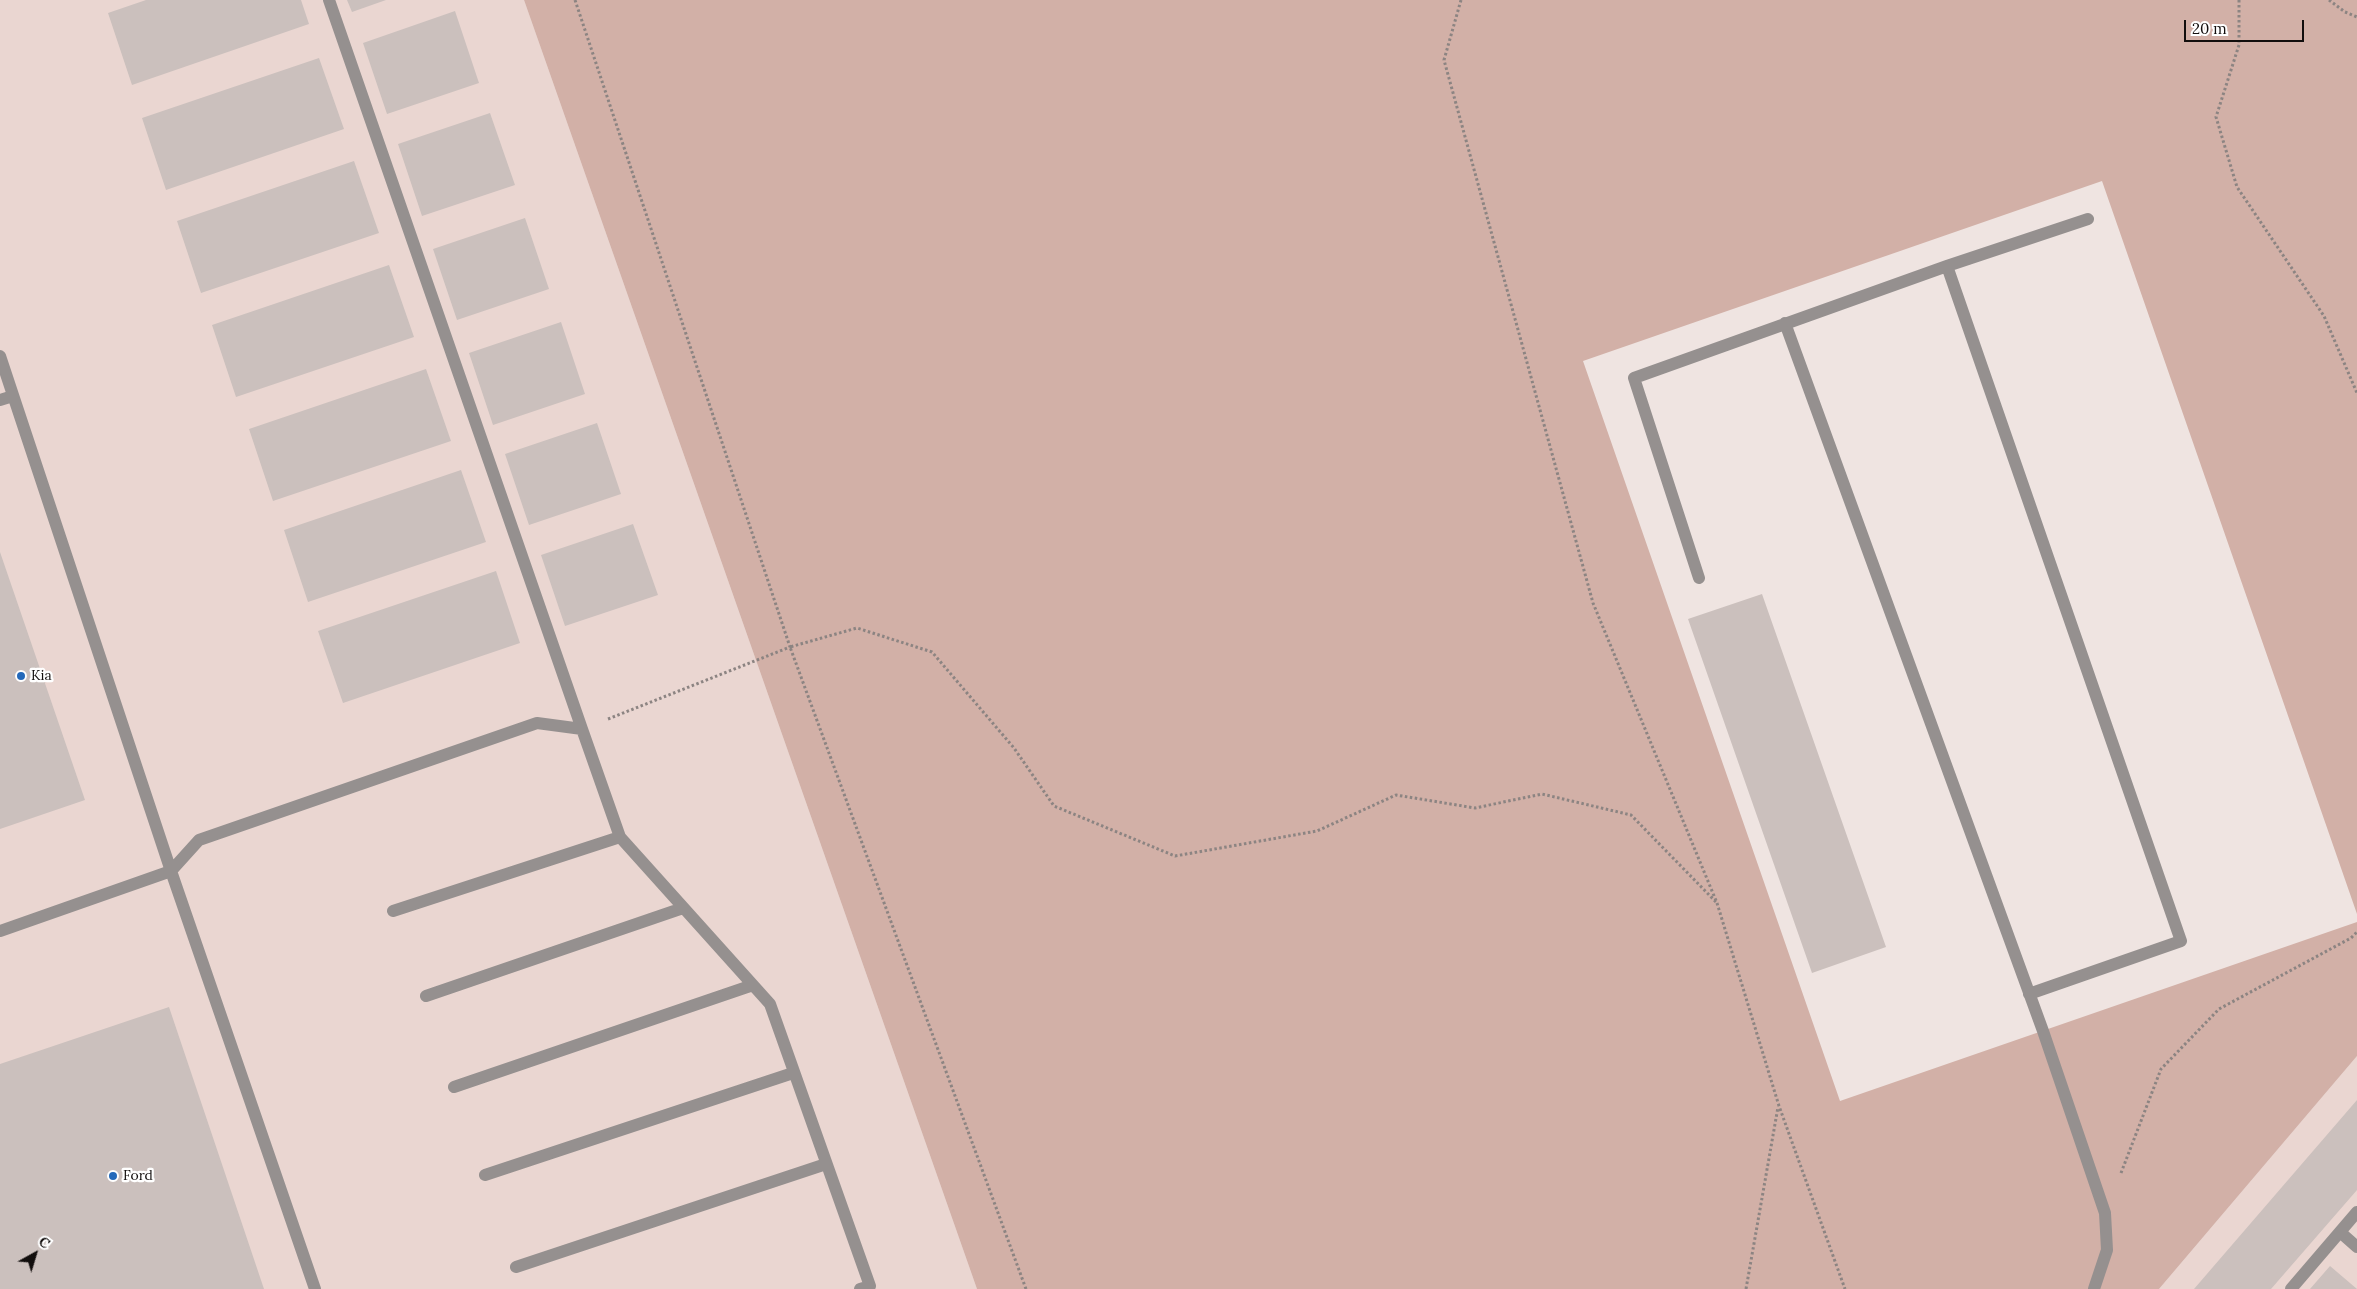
<!DOCTYPE html>
<meta charset="utf-8">
<style>
body{margin:0}
#map{position:relative;width:2357px;height:1289px;overflow:hidden;background:#efe4e1;font-family:Lora,serif}
canvas{display:block}
.north{position:absolute;left:10px;top:1229px;width:50px;height:50px;-webkit-text-stroke:4px #fff;paint-order:stroke;rotate:39deg;font-size:14px;font-weight:700;line-height:20px;text-align:center;color:#120e0d}
.north::after{content:'';display:block;margin:auto;width:18px;height:22px;background:#120e0d;clip-path:polygon(50% 0,100% 100%,50% 72%,0 100%)}
.scale{position:absolute;left:2184px;top:20px;width:120px;height:22px;box-sizing:border-box;border:2px solid #120e0d;border-top:0;padding-left:6px;font-size:15px;line-height:18px;white-space:nowrap;color:#120e0d;-webkit-text-stroke:4px #fff;paint-order:stroke}
</style>
<div id="map">
<canvas width="2357" height="1289"></canvas>
<div class="north">С</div>
<div class="scale">20 m</div>
</div>
<script>
const ctx = document.querySelector('canvas').getContext('2d');
ctx.lineJoin = 'round';
function fillPath(path, color) { ctx.fillStyle = color; ctx.fill(path, 'evenodd'); }
function trace(path, color, width, dash) { ctx.strokeStyle = color; ctx.lineWidth = width; ctx.lineCap = dash ? 'butt' : 'round'; ctx.setLineDash(dash || []); ctx.stroke(path); }
function drawText(font, color, halo, rows, align = 'center') {
  ctx.font = font + ' Lora,serif'; ctx.lineWidth = 4.5; ctx.setLineDash([]); ctx.textBaseline = 'middle'; ctx.strokeStyle = halo; ctx.fillStyle = color; for (const [text, x, y, turn = 0] of rows) {
    ctx.save(); ctx.translate(x, y); ctx.rotate((+turn || 0) * Math.PI / 180); ctx.textAlign = isNaN(turn) ? turn : align; if (halo) ctx.strokeText(text, 0, 0); ctx.fillText(text, 0, 0); ctx.restore();
  }
}
fillPath(new Path2D(`
 M0,0H524L977,1289H0Z
 M2357,1056V1289H2159Z`), '#ead6d1');
fillPath(new Path2D(`
 M524,0H2357V914L2102,181L1583,361L1840,1101L2357,922V1056L2159,1289H977Z`), '#d2b0a7');
fillPath(new Path2D(`
 M146,0H301L309,24L132,85L108,13Z
 M347,0H386L352,12Z
 M455,11L479,83L387,114L363,43Z
 M319,58L344,129L166,190L142,118Z
 M490,113L515,185L422,216L398,144Z
 M354,161L379,233L201,293L177,221Z
 M525,218L549,289L457,320L433,249Z
 M389,265L414,337L236,397L212,325Z
 M561,322L585,394L493,425L469,353Z
 M426,369L451,441L273,501L249,429Z
 M597,423L621,494L529,525L505,454Z
 M461,470L486,542L308,602L284,530Z
 M633,524L658,595L565,626L541,555Z
 M0,552L85,800L0,829Z
 M496,571L520,643L343,703L318,631Z
 M1762,594L1886,947L1812,973L1688,619Z
 M169,1007L264,1289H0V1064Z
 M2357,1100V1190L2271,1289H2194Z
 M2330,1266L2357,1289H2310Z`), '#cbc0bd');
trace(new Path2D(`
 M575,0L790,647L608,719
 M1461,0L1444,60L1593,603L1717,903L1779,1106L1845,1289
 M2239,0V45L2216,117L2237,187L2324,316L2357,393
 M2329,0L2345,12L2357,17
 M2121,1173L2161,1069L2219,1009L2351,938L2357,932
 M1026,1289L790,647L857,628L932,652L1014,748L1054,806L1175,856L1317,831L1396,795L1475,808L1542,794L1631,815L1717,903
 M1746,1289L1778,1107`), '#8c8482', 3, [2.5, 2.5]);
trace(new Path2D(`
 M1947,266L2181,941L2029,994
 M1785,323L2043,1031L2105,1213L2107,1250L2094,1289
 M0,356L171,871L199,840L537,723L582,729L329,0
 M0,400L13,396
 M1699,578L1634,378L1947,266L2088,219
 M582,729L620,837L770,1004L870,1286L860,1289
 M393,911L620,837
 M0,931L171,871L315,1289
 M426,996L683,908
 M454,1087L753,985
 M485,1175L793,1073
 M2340,1232L2357,1247
 M516,1267L826,1164
 M2291,1289L2357,1212`), '#95908f', 12);
for (const [x, y, r, color] of [
 [21,676,5,"#2469ba"],
 [113,1176,5,"#2469ba"]
]) { const dot = new Path2D(); dot.arc(x, y, r, 0, 2 * Math.PI); ctx.fillStyle = color; ctx.fill(dot); trace(dot, '#fff', 2); }
drawText('14px', '#120e0d', '#fff', [
 ["Kia",31,676],
 ["Ford",123,1176]
], 'left');
</script>
